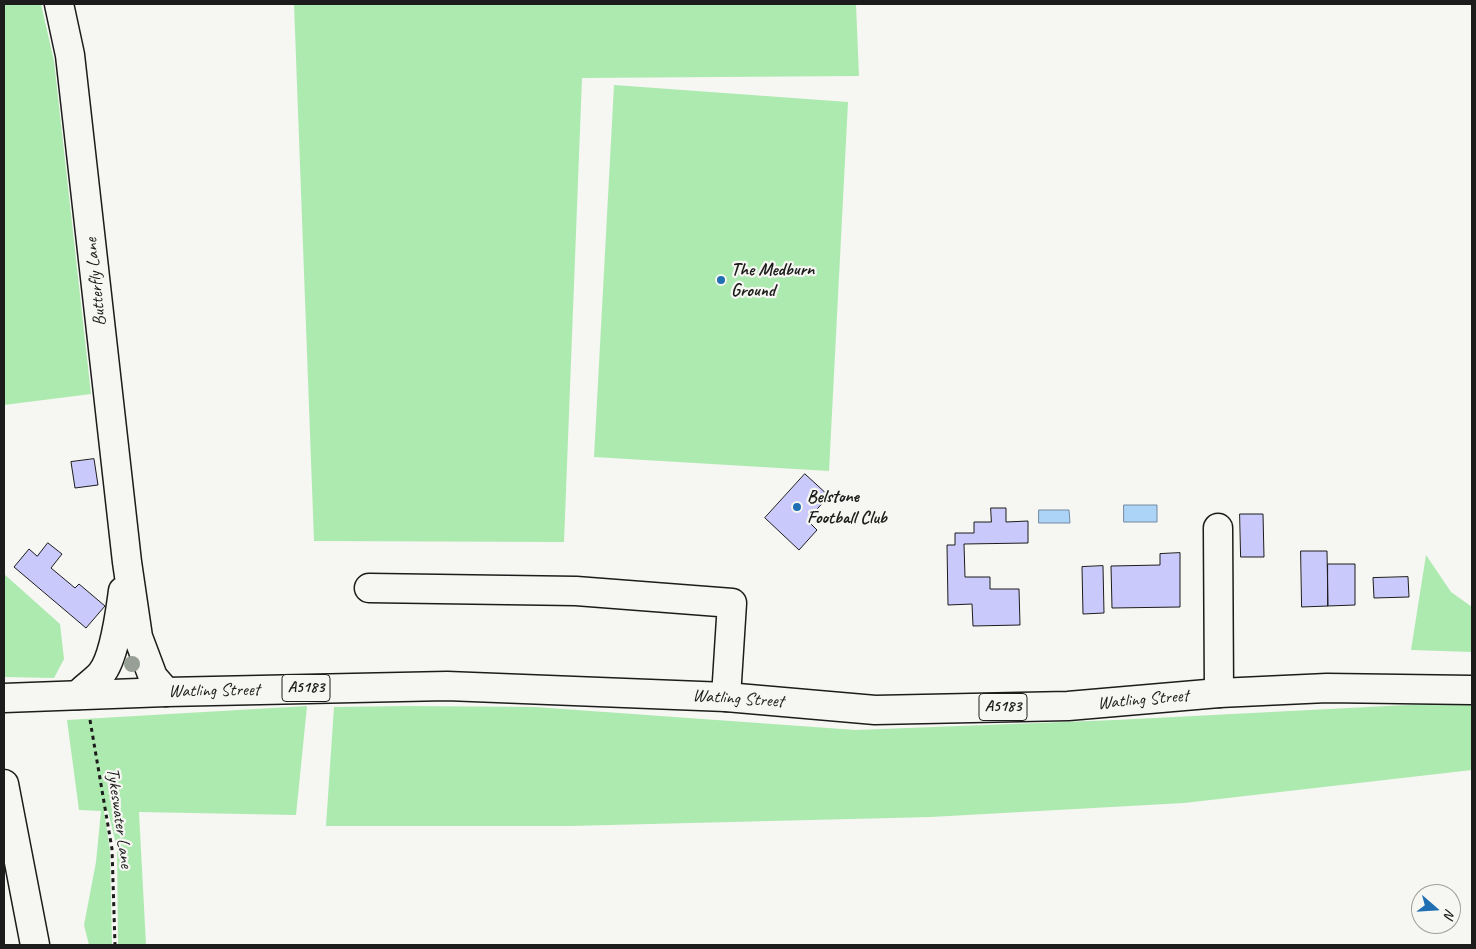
<!DOCTYPE html>
<style>
body{margin:0}
#map{position:relative;width:1476px;height:949px;overflow:hidden;background:#f6f6f2;font-family:Caveat,sans-serif}
canvas{display:block}
.frame{position:absolute;inset:0;border:5px solid #1c1c1c;pointer-events:none}
.north{position:absolute;left:1411px;top:884px;width:50px;height:50px;box-sizing:border-box;background:#f6f6f2;border:1px solid #9f9f9c;border-radius:50%;rotate:109deg;font-size:14px;font-weight:700;line-height:20px;text-align:center;color:#1c1c1c}
.north::after{content:'';display:block;margin:auto;width:18px;height:22px;background:#1f6fb2;clip-path:polygon(50% 0,100% 100%,50% 72%,0 100%)}
</style>
<div id="map">
<canvas width="1476" height="949"></canvas>
<div class="frame"></div>
<div class="north">N</div>
</div>
<script>
const ctx = document.querySelector('canvas').getContext('2d');
ctx.lineJoin = 'round';
function fillPath(path, color) { ctx.fillStyle = color; ctx.fill(path, 'evenodd'); }
function trace(path, color, width, dash) { ctx.strokeStyle = color; ctx.lineWidth = width; ctx.lineCap = dash ? 'butt' : 'round'; ctx.setLineDash(dash || []); ctx.stroke(path); }
function drawText(font, color, halo, rows, align = 'center') {
  ctx.font = font + ' Caveat,sans-serif'; ctx.lineWidth = 4.5; ctx.setLineDash([]); ctx.textBaseline = 'middle'; ctx.strokeStyle = halo; ctx.fillStyle = color; for (const [text, x, y, turn = 0] of rows) {
    ctx.save(); ctx.translate(x, y); ctx.rotate((+turn || 0) * Math.PI / 180); ctx.textAlign = isNaN(turn) ? turn : align; if (halo) ctx.strokeText(text, 0, 0); ctx.fillText(text, 0, 0); ctx.restore();
  }
}
fillPath(new Path2D(`
 M4,4H41L54,61L91,394L4,405Z
 M294,4H856L859,76L582,78L564,542L314,541Z
 M614,85L848,102L829,471L594,457Z
 M1426,555L1451,592L1472,607V652L1411,650Z
 M4,574L60,624L64,659L54,678L4,677Z
 M1426,704L1472,705V770L1184,803L931,817L570,826H326L334,707L407,706L535,707L856,730L1116,720Z
 M307,706L296,815L139,812L146,945H118L117,848L108,811H104L110,850L112,945H89L84,925L96,862L101,811L79,810L67,720Z`), '#adeab0');
const water = new Path2D(`
 M1124,505H1157V522H1124Z
 M1039,510H1069L1070,523H1039Z`);
fillPath(water, '#acd4f6');
trace(water, '#728a9f', 1);
const building = new Path2D(`
 M94,459L98,485L75,488L71,462Z
 M805,474L829,496L807,520L817,530L799,550L765,518Z
 M991,508H1006V522L1028,521V543L964,544L965,577H990V589H1019L1020,625L973,626L972,604L948,605L947,545H955V533H974V522H991Z
 M1240,514H1263L1264,557H1241Z
 M48,543L62,554L51,568L75,588L79,584L105,606L86,628L14,567L29,549L37,556Z
 M1301,551H1327L1328,606L1302,607Z
 M1180,553V607L1112,608L1111,566L1160,565V554Z
 M1328,564H1355V605L1328,606Z
 M1103,566L1104,613L1083,614L1082,567Z
 M1408,577L1409,597L1374,598L1373,578Z`);
fillPath(building, '#cac9fb');
trace(building, '#1c1c1c', 1);
const minor = new Path2D(`
 M59,4L70,55L127,562L138,637L153,677L166,692
 M1218,528L1219,693
 M369,588L576,591L732,603L726,697
 M78,695C85,687 94,682 101,674C115,657 120,612 123,591
 M4,784L35,945`);
const major = new Path2D(`
 M4,698L166,692L447,686L726,697L875,710L1068,706L1219,693L1327,688L1472,690`);
trace(minor, '#1c1c1c', 31);
trace(major, '#1c1c1c', 31);
trace(new Path2D(`
 M90,720L112,849L115,945`), '#1c1c1c', 3, [4, 4]);
trace(minor, '#f6f6f2', 28);
trace(major, '#f6f6f2', 28);
ctx.fillStyle = '#96a094';
for (const [x, y] of [
 [132,664]
]) { ctx.beginPath(); ctx.arc(x, y, 8, 0, 2 * Math.PI); ctx.fill(); }
for (const [x, y, r, color] of [
 [721,280,5,"#1f6fb2"],
 [797,507,5,"#1f6fb2"]
]) { const dot = new Path2D(); dot.arc(x, y, r, 0, 2 * Math.PI); ctx.fillStyle = color; ctx.fill(dot); trace(dot, '#f6f6f2', 2); }
for (const [x, y, w] of [
 [306,688,48],
 [1003,707,48]
]) { const box = new Path2D(); box.roundRect(x - w / 2, y - 13.5, w, 27, 4); ctx.fillStyle = '#f6f6f2'; ctx.fill(box); trace(box, '#1c1c1c', 1); }
drawText('bold 16px', '#1c1c1c', null, [
 ["A5183",306,688],
 ["A5183",1003,707]
]);
drawText('bold 18px', '#1c1c1c', '#f6f6f2', [
 ["The Medburn",731,270],
 ["Ground",731,291],
 ["Belstone",807,497],
 ["Football Club",807,518]
], 'left');
drawText('18px', '#1c1c1c', '#f6f6f2', [
 ["Butterfly Lane",96,282,-96],
 ["Watling Street",214,691,-1],
 ["Watling Street",738,699,4],
 ["Watling Street",1143,700,-5],
 ["Tykeswater Lane",119,818,82]
]);
</script>
